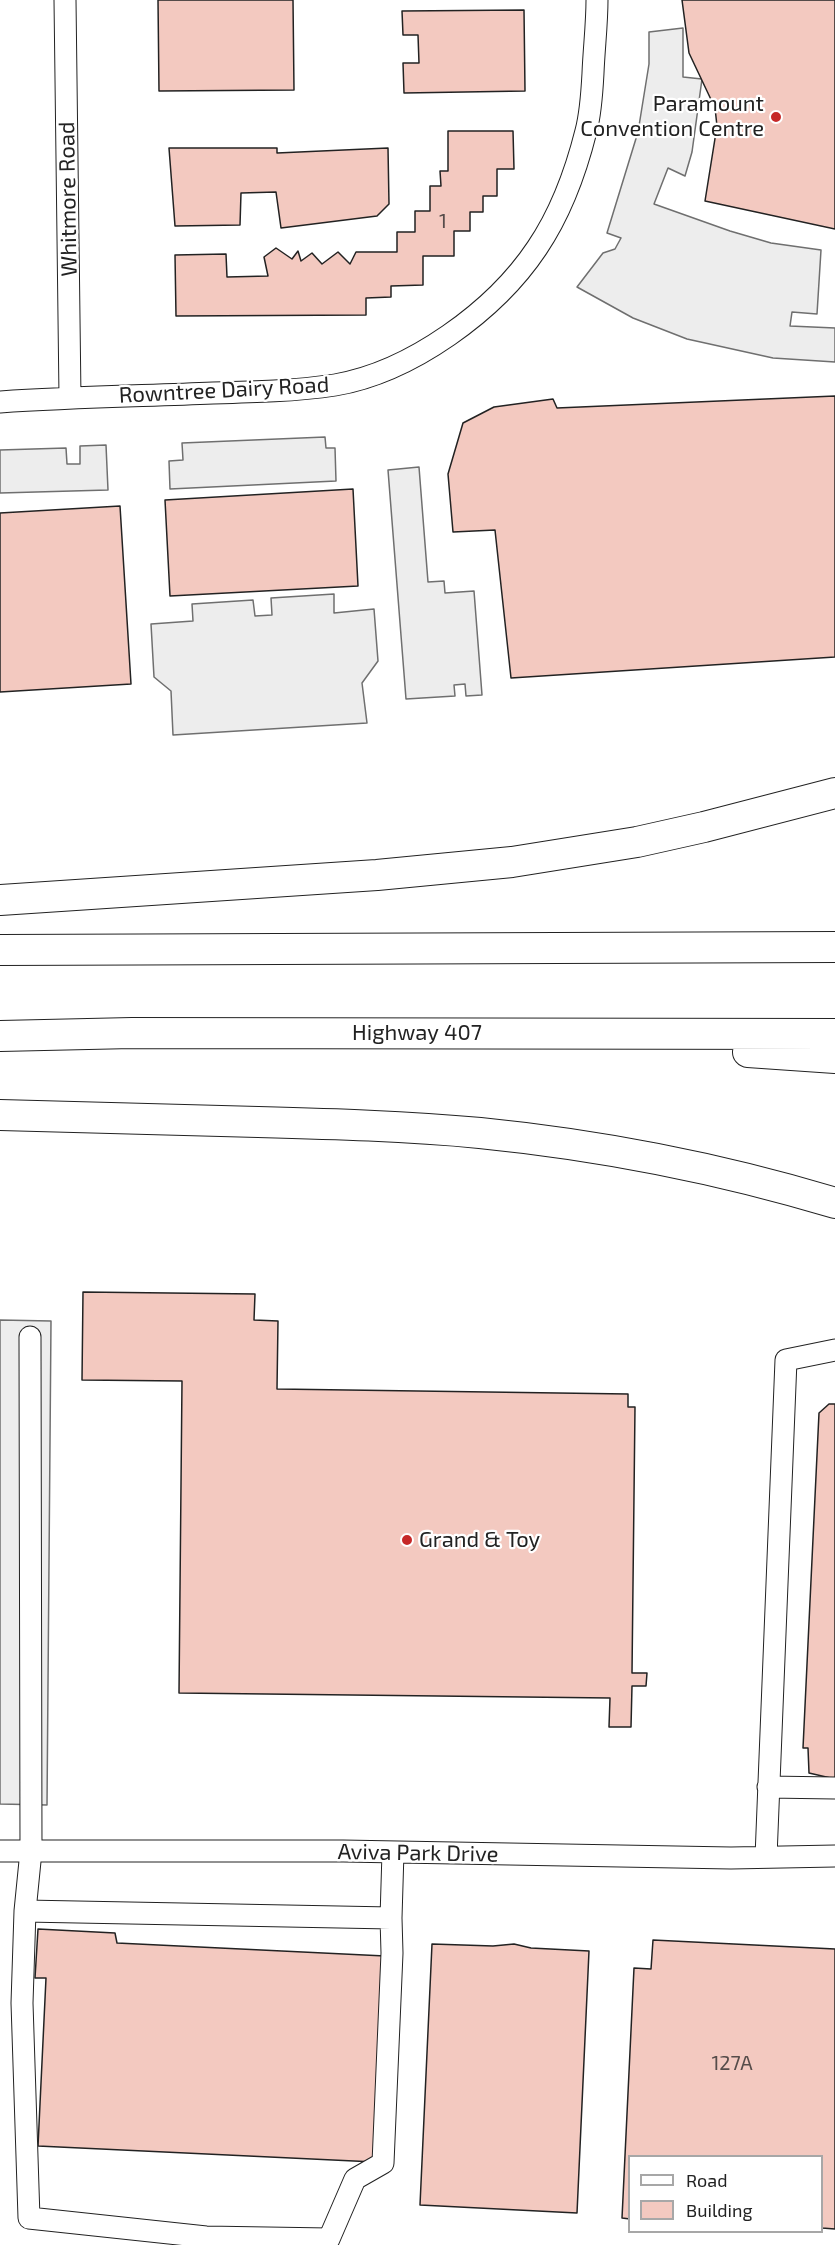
<!DOCTYPE html>
<style>
body{margin:0}
#map{position:relative;width:835px;height:2245px;overflow:hidden;background:#fff;font-family:"Exo 2",sans-serif}
canvas{display:block}
.legend{position:absolute;left:628px;top:2155px;width:195px;height:78px;box-sizing:border-box;background:#fff;border:2px solid #a7a7a7;margin:0;padding:8px 10px;list-style:none;font-size:18px;color:#222}
.legend li{display:flex;align-items:center;gap:12px;height:30px}
.legend b{width:30px;border:2px solid #a7a7a7}
</style>
<div id="map">
<canvas width="835" height="2245"></canvas>
<ul class="legend">
<li><b style="height:8px;background:#fff"></b>Road</li>
<li><b style="height:16px;background:#f3c9c0"></b>Building</li>
</ul>
</div>
<script>
const ctx = document.querySelector('canvas').getContext('2d');
ctx.lineJoin = 'round';
function fillPath(path, color) { ctx.fillStyle = color; ctx.fill(path, 'evenodd'); }
function trace(path, color, width, dash) { ctx.strokeStyle = color; ctx.lineWidth = width; ctx.lineCap = dash ? 'butt' : 'round'; ctx.setLineDash(dash || []); ctx.stroke(path); }
function drawText(font, color, halo, rows, align = 'center') {
  ctx.font = font + ' "Exo 2",sans-serif'; ctx.lineWidth = 4.5; ctx.setLineDash([]); ctx.textBaseline = 'middle'; ctx.strokeStyle = halo; ctx.fillStyle = color; for (const [text, x, y, turn = 0] of rows) {
    ctx.save(); ctx.translate(x, y); ctx.rotate((+turn || 0) * Math.PI / 180); ctx.textAlign = isNaN(turn) ? turn : align; if (halo) ctx.strokeText(text, 0, 0); ctx.fillText(text, 0, 0); ctx.restore();
  }
}
const parking = new Path2D(`
 M683,28V77L702,79L692,152L685,176L668,168L654,204L730,231L771,243L821,250L817,314L792,312L790,326L835,328V362L773,358L687,339L633,318L577,287L603,253L615,249L621,238L607,233L638,132L649,64V32Z
 M325,437L326,448H335L336,481L170,489L169,461L183,460L182,443Z
 M106,445L108,490L0,493V450L66,448L67,464H80V446Z
 M419,467L428,582L444,581L445,593L474,591L482,695L466,696L465,684L454,685L455,696L406,699L388,470Z
 M334,594V613L374,609L378,661L362,683L367,723L173,735L171,691L154,677L151,624L193,621L192,604L253,600L255,616L272,615L271,598Z
 M0,1320L51,1321L47,1805L0,1804Z`);
fillPath(parking, '#ededed');
trace(parking, '#6f6f6f', 1.5);
const building = new Path2D(`
 M158,0H293L294,90L159,91Z
 M682,0H835V229L705,201L717,126L715,108L689,53Z
 M524,10L525,91L404,93L403,63H419L418,35H403L402,11Z
 M448,131H513L514,169H497V196H483V212H470V231H454V256H423V285L391,286V297L366,298V315L176,316L175,255L226,254L227,277L268,276L264,257L276,248L292,259L298,251L301,261L312,253L322,264L338,252L350,264L356,252H397V232H415V211H430V186H441L440,171H448Z
 M169,148H277V153L388,148L389,204L377,216L281,228L276,192L241,193L240,225L175,226Z
 M835,396V657L511,678L495,530L453,532L448,474L463,423L494,407L553,399L557,408Z
 M353,489L358,586L170,596L165,500Z
 M120,506L131,684L0,692V513Z
 M83,1292L255,1294L254,1320L278,1321L277,1389L628,1394V1407H635L632,1673H647L646,1686H632L631,1727H609L610,1698L179,1693L182,1381L82,1380Z
 M829,1404H835V1779L809,1773L808,1748H803L819,1413Z
 M38,1929L115,1933L117,1943L385,1956L375,2162L38,2146L46,1978H35Z
 M653,1940L835,1949V2229L822,2228V2156H630V2219L622,2218L634,1968L651,1969Z
 M432,1944L493,1946L514,1944L531,1948L589,1951L577,2213L420,2205Z`);
fillPath(building, '#f3c9c0');
trace(building, '#222', 1.5);
const minor = new Path2D(`
 M65,0L70,397
 M0,402C71,397 142,396 213,393C254,392 295,391 335,385C411,372 495,311 537,248C560,214 576,171 586,131C591,112 592,92 593,73C594,48 597,24 597,0
 M30,1337L31,1851L25,1911L391,1918L393,1852
 M768,1787L835,1788
 M0,1851H343L731,1858L835,1856
 M766,1857L786,1360L835,1350
 M25,1911L22,2003L29,2218L206,2237L329,2239L355,2179L383,2163L392,1953L391,1918`);
const highway = new Path2D(`
 M0,900L377,875L512,862L637,842L704,827L835,793
 M0,950L835,947
 M0,1036L132,1033L835,1034
 M748,1052L835,1058
 M0,1115C86,1117 172,1120 258,1122C332,1124 406,1126 480,1133C600,1145 719,1168 835,1203`);
trace(minor, '#222', 23);
trace(highway, '#222', 32);
trace(minor, '#fff', 21);
trace(highway, '#fff', 30);
for (const [x, y, r, color] of [
 [776,117,6,"#c62828"],
 [407,1540,6,"#c62828"]
]) { const dot = new Path2D(); dot.arc(x, y, r, 0, 2 * Math.PI); ctx.fillStyle = color; ctx.fill(dot); trace(dot, '#fff', 2); }
drawText('20px', '#564c4a', null, [
 ["1",443,221],
 ["127A",732,2063]
]);
drawText('22px', '#222', '#fff', [
 ["Paramount",764,104],
 ["Convention Centre",764,129],
 ["Grand & Toy",419,1540,"left"]
], 'right');
drawText('22px', '#222', '#fff', [
 ["Whitmore Road",68,199,-91],
 ["Rowntree Dairy Road",224,390,-3],
 ["Highway 407",417,1033],
 ["Aviva Park Drive",418,1853,1]
]);
</script>
